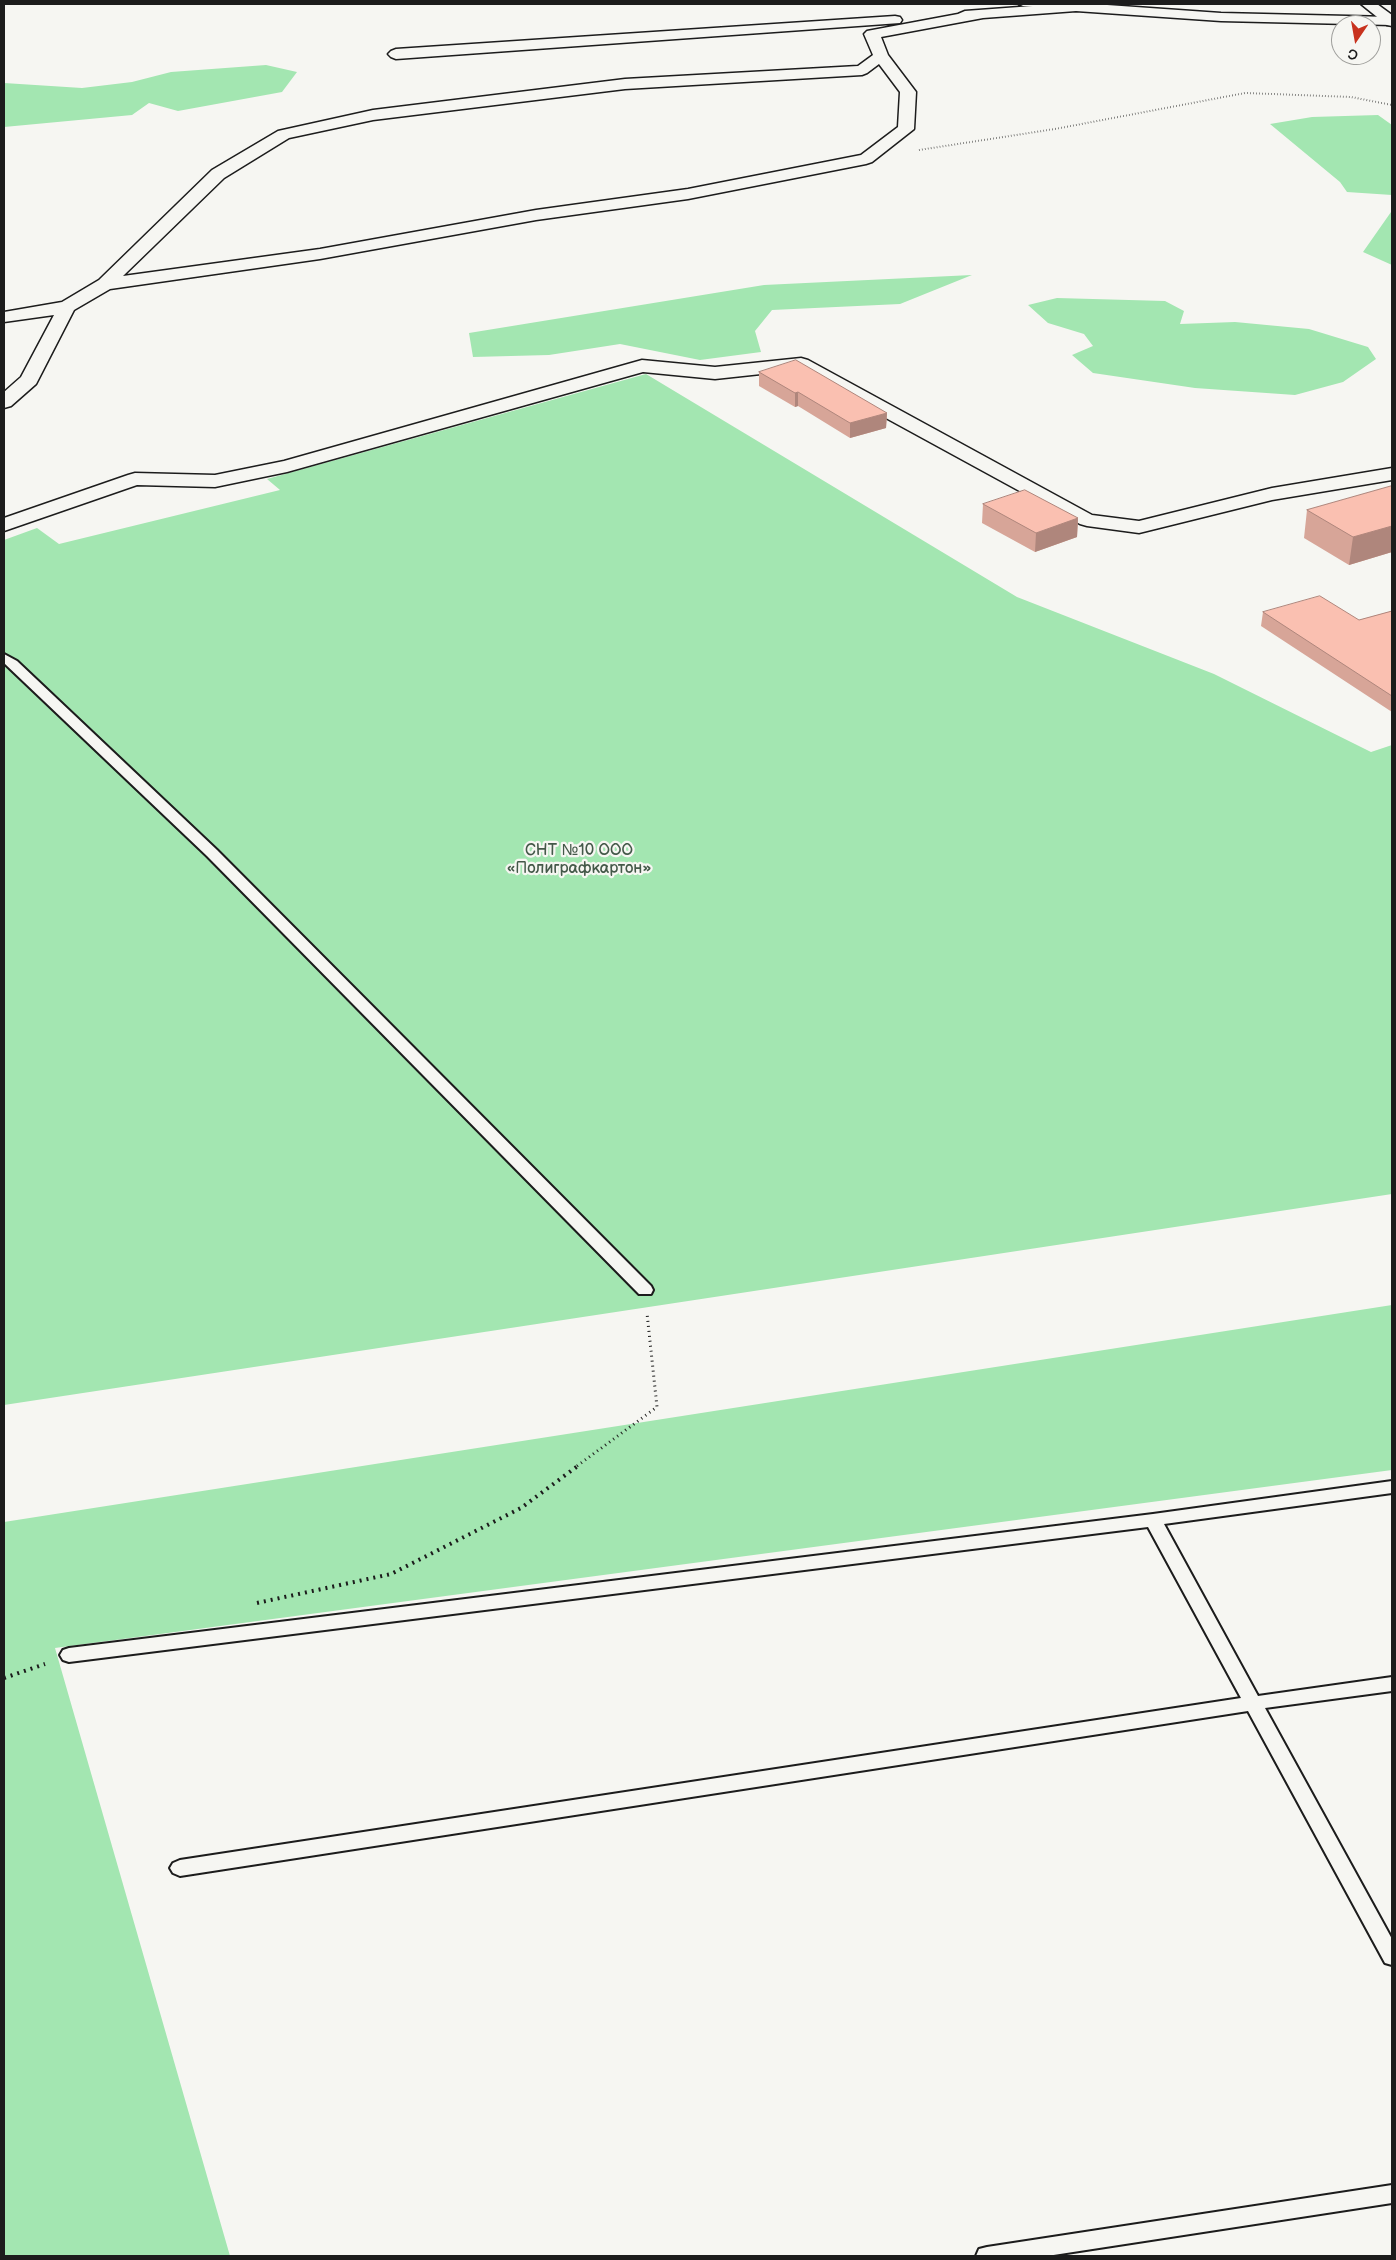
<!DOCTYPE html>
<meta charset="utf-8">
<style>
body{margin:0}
#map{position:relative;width:1396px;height:2260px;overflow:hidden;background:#f6f6f2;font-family:"Balsamiq Sans",sans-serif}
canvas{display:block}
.frame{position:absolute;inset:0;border:5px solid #1c1c1c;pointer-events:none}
.north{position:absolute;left:1331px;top:15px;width:50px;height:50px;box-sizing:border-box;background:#f6f6f2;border:1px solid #9f9f9c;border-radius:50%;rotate:192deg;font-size:14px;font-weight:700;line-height:20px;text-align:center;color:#1c1c1c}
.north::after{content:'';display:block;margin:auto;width:18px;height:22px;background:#c8321e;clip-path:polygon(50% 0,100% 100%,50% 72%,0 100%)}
</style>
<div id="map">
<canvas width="1396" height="2260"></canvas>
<div class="frame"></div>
<div class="north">С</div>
</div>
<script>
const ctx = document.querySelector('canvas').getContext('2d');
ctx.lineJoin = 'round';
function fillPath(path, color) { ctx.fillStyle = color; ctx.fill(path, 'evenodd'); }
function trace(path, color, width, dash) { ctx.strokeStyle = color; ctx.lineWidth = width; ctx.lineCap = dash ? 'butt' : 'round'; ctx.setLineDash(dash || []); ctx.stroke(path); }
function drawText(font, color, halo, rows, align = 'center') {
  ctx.font = font + ' "Balsamiq Sans",sans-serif'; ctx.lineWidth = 4.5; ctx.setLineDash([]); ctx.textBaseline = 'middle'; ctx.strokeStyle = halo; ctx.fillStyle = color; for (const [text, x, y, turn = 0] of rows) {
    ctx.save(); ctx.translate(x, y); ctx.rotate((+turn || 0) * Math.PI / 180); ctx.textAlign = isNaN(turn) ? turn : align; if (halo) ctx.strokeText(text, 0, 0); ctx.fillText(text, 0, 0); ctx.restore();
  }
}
fillPath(new Path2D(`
 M266,65L297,72L282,92L178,111L149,103L132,115L4,127V83L82,88L132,82L171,72Z
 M1378,115L1392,125V195L1347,192L1340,182L1270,124L1312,117Z
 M1391,212H1392V265L1363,252Z
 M972,275L900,304L772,310L755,331L761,352L700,360L620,344L549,355L473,357L469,333L764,285Z
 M1057,298L1165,301L1184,311L1180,324L1235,322L1309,329L1368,347L1376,359L1343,382L1295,395L1195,388L1093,373L1072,355L1093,346L1084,334L1048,323L1028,305Z
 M646,374L1017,597L1214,674L1371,752L1392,745V1194L4,1405V540L37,528L59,544L280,490L267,479Z
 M1392,1305V1470L55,1648L230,2256H4V1522Z`), '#a3e6b1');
const service = new Path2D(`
 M1019,4H1066L1069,6L1065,8L1023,6Z
 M4,654L17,661L217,850L651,1286L653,1290L651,1294H639L207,856L4,663Z
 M1392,1481V1493L1164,1524L1258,1696L1392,1677V1691L1265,1708L1392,1939V1965L1385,1963L1248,1711L180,1876L173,1873L170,1868L173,1863L180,1860L1241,1698L1148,1527L69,1662L63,1660L60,1655L63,1650L69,1648L1153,1514Z
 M1392,2185V2203L1047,2256H976L979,2249L987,2247Z`);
const minor = new Path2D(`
 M1060,4H1093L1221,13L1391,17L1392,25L1221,21L1076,11L983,18L881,37L888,55L916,92L914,129L872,162L866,164L688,199L536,220L320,259L110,289L74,310L36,384L11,406L4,408V392L21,377L54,315L4,322V312L62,302L99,280L212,170L278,131L373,110L625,79L858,66L873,55L864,34L867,31L958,14L965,11ZM879,64L900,92L898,127L861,155L688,189L536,210L320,249L123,276L224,178L289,138L373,120L625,89L862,75L867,73Z
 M895,16L900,17L902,20L900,23L396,59L391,57L388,54L391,51L396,49Z
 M801,358L808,360L1092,515L1139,521L1272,488L1392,468V480L1272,500L1139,533L1087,526L1080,524L798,370L715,379L643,372L287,472L215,487L137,485L4,531V518L128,475L135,473L215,475L284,461L642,360L715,367Z`);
const primary = new Path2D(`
 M1361,4H1377L1392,15V26L1387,25Z`);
trace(service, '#1c1c1c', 4);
trace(minor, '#1c1c1c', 3);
trace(primary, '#1c1c1c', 3);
trace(new Path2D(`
 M919,150L1055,129L1245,93L1351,97L1392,105`), '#1c1c1c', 2, [0.5, 2.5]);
trace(new Path2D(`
 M577,1466L657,1407L647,1313`), '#1c1c1c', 3, [1, 4]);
trace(new Path2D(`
 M257,1603L391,1574L521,1508L579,1465
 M4,1678L45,1664`), '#1c1c1c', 4, [2, 5]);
fillPath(service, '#f6f6f2');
fillPath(minor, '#f6f6f2');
fillPath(primary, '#f6f6f2');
fillPath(new Path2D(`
 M759,372L887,413L886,428L850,438L798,406L795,407L759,386Z
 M1392,486V552L1349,565L1304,538L1307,510Z
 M983,504L1078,518L1077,537L1035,552L982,523Z
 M1392,611V712L1261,626L1263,612L1359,620Z`), '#d7a598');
fillPath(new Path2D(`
 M798,392V406L795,407V393Z
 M887,413L886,428L850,438V423Z
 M1078,518L1077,537L1035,552L1036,533Z
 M1392,526V552L1349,565L1353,537Z`), '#af867c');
const building = new Path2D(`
 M796,360L887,413L850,423L798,392L795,393L759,372Z
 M1392,486V526L1353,537L1307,510Z
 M1025,490L1078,518L1036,533L983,504Z
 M1320,596L1359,620L1392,611V696L1263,612Z`);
fillPath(building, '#fac0b1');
trace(building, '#af867c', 1);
drawText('16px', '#445949', '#f6f6f2', [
 ["СНТ №10 ООО",579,851],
 ["«Полиграфкартон»",579,869]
]);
</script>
